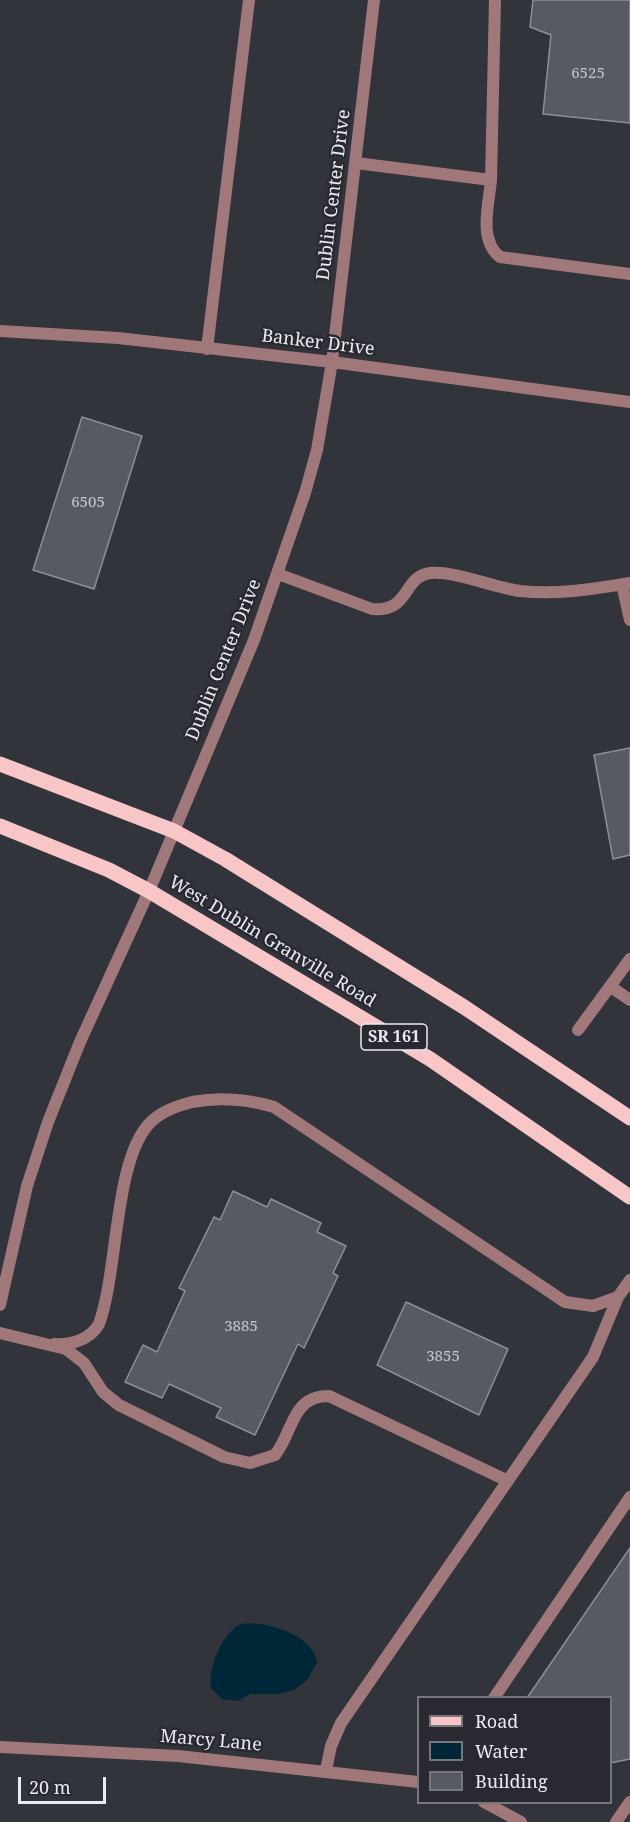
<!DOCTYPE html>
<style>
body{margin:0}
#map{position:relative;width:630px;height:1822px;overflow:hidden;background:#32343b;font-family:"Noto Serif",serif}
canvas{display:block}
.legend{position:absolute;left:417px;top:1696px;width:195px;height:108px;box-sizing:border-box;background:#292a31;border:2px solid #76777d;margin:0;padding:8px 10px;list-style:none;font-size:18px;color:#eaebf0}
.legend li{display:flex;align-items:center;gap:12px;height:30px}
.legend b{width:30px;border:2px solid #76777d}
.scale{position:absolute;left:18px;top:1777px;width:88px;height:27px;box-sizing:border-box;border:3px solid #eaebf0;border-top:0;padding-left:8px;font-size:18px;line-height:21px;white-space:nowrap;color:#eaebf0;-webkit-text-stroke:4px #292a31;paint-order:stroke}
</style>
<div id="map">
<canvas width="630" height="1822"></canvas>
<ul class="legend">
<li><b style="height:8px;background:#f8c6c6"></b>Road</li>
<li><b style="height:16px;background:#002737"></b>Water</li>
<li><b style="height:16px;background:#585a62"></b>Building</li>
</ul>
<div class="scale">20 m</div>
</div>
<script>
const ctx = document.querySelector('canvas').getContext('2d');
ctx.lineJoin = 'round';
function fillPath(path, color) { ctx.fillStyle = color; ctx.fill(path, 'evenodd'); }
function trace(path, color, width, dash) { ctx.strokeStyle = color; ctx.lineWidth = width; ctx.lineCap = dash ? 'butt' : 'round'; ctx.setLineDash(dash || []); ctx.stroke(path); }
function drawText(font, color, halo, rows, align = 'center') {
  ctx.font = font + ' "Noto Serif",serif'; ctx.lineWidth = 5; ctx.setLineDash([]); ctx.textBaseline = 'middle'; ctx.strokeStyle = halo; ctx.fillStyle = color; for (const [text, x, y, turn = 0] of rows) {
    ctx.save(); ctx.translate(x, y); ctx.rotate((+turn || 0) * Math.PI / 180); ctx.textAlign = isNaN(turn) ? turn : align; if (halo) ctx.strokeText(text, 0, 0); ctx.fillText(text, 0, 0); ctx.restore();
  }
}
fillPath(new Path2D(`
 M241,1624C264,1620 315,1635 317,1663L307,1680L294,1690L278,1694H250L238,1701L222,1699L211,1688C208,1668 222,1633 241,1624Z`), '#002737');
const building = new Path2D(`
 M533,0H630V123L543,114L551,35L530,27Z
 M82,417L142,436L94,589L33,570Z
 M630,748V855L613,859L594,755Z
 M233,1191L267,1207L271,1199L321,1223L317,1232L346,1246L333,1273L338,1276L304,1348L298,1344L255,1435L216,1417L221,1408L169,1384L162,1398L125,1382L143,1345L157,1352L185,1291L179,1288L214,1217L220,1220Z
 M406,1302L508,1349L479,1415L377,1365Z
 M630,1548V1759L610,1763V1698H527Z`);
fillPath(building, '#585a62');
trace(building, '#8d8f98', 1.5);
trace(new Path2D(`
 M356,163L491,180C489,204 478,240 500,257L630,274
 M491,180L495,0
 M207,349L249,0
 M278,574L372,609C410,613 402,577 430,573C453,570 495,588 520,591C556,595 595,589 630,583
 M622,584L630,620
 M611,987L630,1000
 M578,1030L630,959
 M0,1333L66,1349L84,1363L103,1392L119,1405L224,1457L250,1463L275,1455C294,1431 291,1396 329,1396L508,1481
 M54,1344C71,1345 90,1340 99,1324C118,1272 114,1164 148,1125C159,1112 176,1106 192,1102C220,1097 247,1099 274,1107L565,1302L593,1306L618,1297
 M494,1698L630,1497
 M326,1770L331,1746L341,1723L593,1357L618,1297L630,1280
 M616,1822L630,1802`), '#a17879', 12);
trace(new Path2D(`
 M0,331L118,338L332,362L630,402
 M0,1305L27,1186L48,1122L80,1042L149,891L254,640L305,493L317,450L332,362L374,0
 M0,1747L178,1756L418,1782
 M484,1802L521,1822`), '#a17879', 12);
trace(new Path2D(`
 M0,764L174,831L225,859L464,1007L630,1118
 M0,826L109,870L149,891L430,1059L630,1197`), '#f8c6c6', 15);
drawText('15px', '#c6c7cc', null, [
 ["6525",588,74],
 ["6505",88,503],
 ["3885",241,1327],
 ["3855",443,1357]
]);
for (const [x, y, w] of [
 [394,1037,66]
]) { const box = new Path2D(); box.roundRect(x - w / 2, y - 13, w, 26, 4.5); ctx.fillStyle = '#292a31'; ctx.fill(box); trace(box, '#eaebf0', 1.5); }
drawText('bold 16px', '#eaebf0', null, [
 ["SR 161",394,1037]
]);
drawText('18px', '#eaebf0', '#292a31', [
 ["Dublin Center Drive",334,195,-83],
 ["Banker Drive",318,343,7],
 ["Dublin Center Drive",224,660,-68],
 ["West Dublin Granville Road",272,942,31],
 ["Marcy Lane",211,1741,5]
]);
</script>
